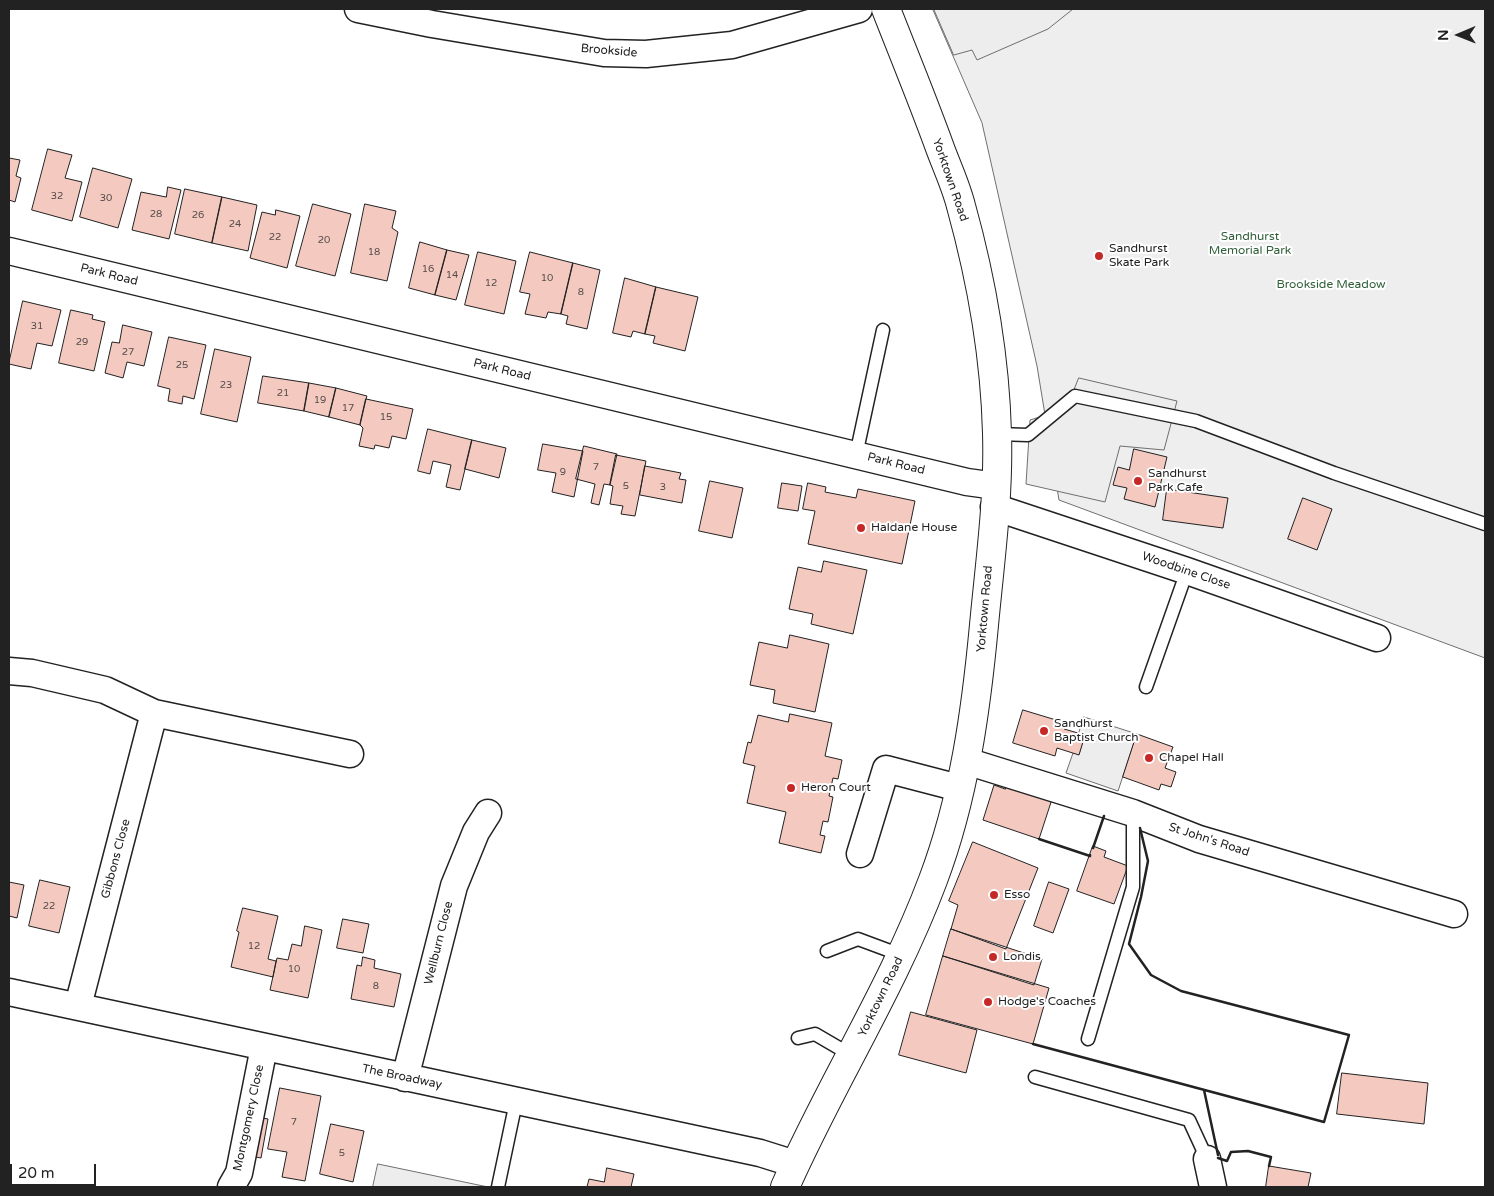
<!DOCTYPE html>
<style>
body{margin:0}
#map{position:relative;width:1494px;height:1196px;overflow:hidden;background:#fff;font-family:"Varela Round",sans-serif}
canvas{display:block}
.frame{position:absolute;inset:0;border:10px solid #222;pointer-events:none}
.north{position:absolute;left:1434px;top:10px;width:50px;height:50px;-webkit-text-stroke:4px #fff;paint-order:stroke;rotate:269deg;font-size:14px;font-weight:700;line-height:20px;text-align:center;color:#222}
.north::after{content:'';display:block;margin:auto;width:18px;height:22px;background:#222;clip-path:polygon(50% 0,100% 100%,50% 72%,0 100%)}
.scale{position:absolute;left:10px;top:1164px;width:86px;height:22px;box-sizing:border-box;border:2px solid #222;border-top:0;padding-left:6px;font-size:15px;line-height:18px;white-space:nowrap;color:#222;-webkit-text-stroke:4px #fff;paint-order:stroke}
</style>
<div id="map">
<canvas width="1494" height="1196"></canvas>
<div class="frame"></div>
<div class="north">N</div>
<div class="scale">20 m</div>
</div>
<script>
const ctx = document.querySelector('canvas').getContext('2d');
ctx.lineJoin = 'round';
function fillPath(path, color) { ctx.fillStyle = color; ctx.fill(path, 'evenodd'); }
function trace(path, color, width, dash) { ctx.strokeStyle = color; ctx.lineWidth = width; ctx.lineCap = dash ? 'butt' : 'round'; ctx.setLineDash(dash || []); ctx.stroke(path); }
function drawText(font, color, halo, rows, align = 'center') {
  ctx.font = font + ' "Varela Round",sans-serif'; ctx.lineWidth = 4; ctx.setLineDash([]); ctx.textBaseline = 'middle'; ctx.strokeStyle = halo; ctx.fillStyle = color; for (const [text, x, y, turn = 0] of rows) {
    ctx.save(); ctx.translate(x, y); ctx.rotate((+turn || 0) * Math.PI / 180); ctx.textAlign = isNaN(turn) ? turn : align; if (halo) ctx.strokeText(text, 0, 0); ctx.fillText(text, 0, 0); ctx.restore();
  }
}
const green = new Path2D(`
 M933,9H1485V658L1059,500L1037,366L982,123Z`);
fillPath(green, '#eee');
trace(green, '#6f6f6f', 1);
const parking = new Path2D(`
 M934,9H1073L1048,29L977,60L972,50L954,55Z
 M1079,378L1177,401L1164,450L1120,446L1105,502L1026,484L1030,420L1066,409Z
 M1084,717L1137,734L1118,791L1066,773L1073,753L1079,754L1085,735L1079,733Z
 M378,1164L488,1187H373Z`);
fillPath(parking, '#ededed');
trace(parking, '#6f6f6f', 1);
const building = new Path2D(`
 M48,149L72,155L65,178L82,182L72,221L32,210Z
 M9,158L20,160L16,176L21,178L15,202L9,200Z
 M93,168L132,179L118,228L80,217Z
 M168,187L181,190L169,239L132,230L141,192L166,197Z
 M185,189L222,197L212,243L175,234Z
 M222,197L257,205L248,251L212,243Z
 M313,204L351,214L335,276L296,266Z
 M365,204L396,211L392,228L398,232L387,281L351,273Z
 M276,210L300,216L287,268L250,258L262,212L275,215Z
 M420,242L447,250L435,295L409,288Z
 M447,250L469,255L456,300L435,295Z
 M478,252L516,261L504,314L465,305Z
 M530,252L573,263L561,314L548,312L546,318L525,314L530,294L520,292Z
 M573,263L600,270L587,329L566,324L568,316L561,314Z
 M625,278L656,287L645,334L633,331L631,337L613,333Z
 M656,287L698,297L685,351L653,343L655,336L645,334Z
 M23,301L61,310L52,346L37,343L31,369L9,364Z
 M71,310L93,315L92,319L105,322L94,371L59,363Z
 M123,325L152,332L144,366L127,362L123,378L105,373L112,342L119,343Z
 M169,337L206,345L194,399L183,396L182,404L168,401L170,389L158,386Z
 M215,349L251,357L237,422L201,414Z
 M263,376L309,383L304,411L258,403Z
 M309,383L336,388L329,417L304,411Z
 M336,388L367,396L366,399L360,425L329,417Z
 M366,399L413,409L406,439L392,436L389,448L375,445L374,449L359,446L363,428L360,425Z
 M428,429L472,440L460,490L446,487L451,465L433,461L430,474L418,471Z
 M472,440L506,448L499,478L465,469Z
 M543,444L583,451L574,497L552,492L556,473L538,470Z
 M584,446L617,454L610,485L604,484L599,505L591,503L595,484L576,479Z
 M1134,449L1167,457L1155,507L1124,499L1127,488L1113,485L1118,467L1129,470Z
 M616,455L646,461L635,516L621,514L623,506L610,504L613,486L610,485Z
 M645,466L681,473L679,479L686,480L682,503L640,495Z
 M710,481L743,488L732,538L699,531Z
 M782,483L802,486L798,511L778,508Z
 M808,483L826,487L825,492L856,498L858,489L915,501L902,564L808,544L815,511L803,509Z
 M1167,489L1228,498L1223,528L1163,520Z
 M1303,498L1332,509L1317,550L1288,539Z
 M824,561L867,570L853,634L811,624L813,614L789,609L798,567L821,572Z
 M790,635L829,644L815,712L773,703L775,690L750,685L759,642L787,648Z
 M1023,710L1066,723L1064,729L1085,735L1079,755L1057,748L1055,756L1013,743Z
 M790,714L832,723L825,756L842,760L838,779L833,778L829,796L833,797L828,822L823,821L820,835L825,836L821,853L779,843L786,812L747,803L755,766L743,763L748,742L751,743L758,715L788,722Z
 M1137,734L1173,747L1165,768L1176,772L1171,787L1161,784L1159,790L1123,777Z
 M1009,778L1054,793L1039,839L983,820L994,785L1005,789Z
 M973,842L1038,868L1006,949L951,929L958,905L949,901Z
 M1093,846L1106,851L1104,857L1128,866L1114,904L1077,891Z
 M40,880L70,887L59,933L29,926Z
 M9,882L24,885L17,918L9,916Z
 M1049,882L1069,889L1053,933L1034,926Z
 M243,908L278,916L268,959L276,961L273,977L231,967L239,932L237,931Z
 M343,919L369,924L363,953L337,948Z
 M305,926L322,930L308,998L270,990L277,958L288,960L292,944L301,946Z
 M951,929L1042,959L1034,985L943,956Z
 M943,956L1049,988L1033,1044L926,1015Z
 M363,957L375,960L374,968L401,974L394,1007L351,999L357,965L361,966Z
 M911,1012L977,1030L966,1073L899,1055Z
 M1342,1073L1428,1083L1424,1124L1337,1114Z
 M280,1088L321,1096L305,1181L282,1177L287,1152L268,1149Z
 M257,1117L268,1119L261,1158L250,1156Z
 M331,1124L364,1131L353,1182L320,1174Z
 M1269,1166L1311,1173L1308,1187H1266Z
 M607,1168L634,1174L631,1187H587L589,1179L604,1182Z`);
fillPath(building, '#f3c9c0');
trace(building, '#222', 1);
const lane = new Path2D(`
 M997,434L1028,435L1075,396L1196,421L1334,473L1485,524
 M856,455L883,330
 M1146,687L1187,571
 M827,951L858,939L901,955
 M798,1038L815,1034L851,1055
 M1088,1039L1133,887V813
 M1035,1077L1189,1120L1207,1159
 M498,1187L516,1102`);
const street = new Path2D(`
 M358,9L432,24L604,53L646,54L732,45L859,9
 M9,251L967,482L996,486
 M994,507L1187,571L1377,638
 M9,671L32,673L105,690L154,713L350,754
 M966,761L1133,813L1199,839L1454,914
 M860,854L886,769L959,788
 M9,992L760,1153L795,1164
 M78,1006L154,713
 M405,1078L454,886L476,832L488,813
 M1207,1159L1213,1187
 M231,1187L239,1173L264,1047`);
const primary = new Path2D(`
 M785,1187C831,1083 893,987 933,880C964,798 976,711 984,625C990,561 999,497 997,433C995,357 981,278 961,206C956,186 947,167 940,148C923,101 904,55 886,9`);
trace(lane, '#222', 15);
trace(street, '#222', 29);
trace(primary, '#222', 30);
trace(lane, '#fff', 12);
trace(street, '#fff', 26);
trace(primary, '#fff', 28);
trace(new Path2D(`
 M1039,839L1090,856V855
 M1093,848L1104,816
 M1033,1044L1324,1122L1349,1035L1181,991L1151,975L1129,944L1141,897L1148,861L1140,828
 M1204,1090L1218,1155
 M1218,1158L1227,1161L1231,1152L1248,1151L1271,1157L1269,1166`), '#222', 2.5);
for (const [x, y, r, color] of [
 [1099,256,5,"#c62828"],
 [1138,481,5,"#c62828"],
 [861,528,5,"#c62828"],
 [1044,731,5,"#c62828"],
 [1149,758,5,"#c62828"],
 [791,788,5,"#c62828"],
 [994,895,5,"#c62828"],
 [993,957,5,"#c62828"],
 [988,1002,5,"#c62828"]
]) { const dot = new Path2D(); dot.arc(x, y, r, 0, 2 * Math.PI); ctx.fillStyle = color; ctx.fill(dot); trace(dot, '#fff', 2); }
drawText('10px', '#564c4a', null, [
 ["32",57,196],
 ["30",106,198],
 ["28",156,214],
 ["26",198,215],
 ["24",235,224],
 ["22",275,237],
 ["20",324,240],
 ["18",374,252],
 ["16",428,269],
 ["14",452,275],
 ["10",547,278],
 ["12",491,283],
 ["8",581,292],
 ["31",37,326],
 ["29",82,342],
 ["27",128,352],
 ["25",182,365],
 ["23",226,385],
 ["21",283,393],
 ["19",320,400],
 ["17",348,408],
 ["15",386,417],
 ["7",596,467],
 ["9",563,472],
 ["5",626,486],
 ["3",663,487],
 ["22",49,906],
 ["12",254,946],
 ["10",294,969],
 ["8",376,986],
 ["7",294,1122],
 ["5",342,1153]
]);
drawText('12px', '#222', '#fff', [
 ["Brookside",609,51,5],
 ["Yorktown Road",950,180,71],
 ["Park Road",109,275,14],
 ["Park Road",502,370,14],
 ["Park Road",896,464,14],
 ["Woodbine Close",1186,571,19],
 ["Yorktown Road",985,609,-85],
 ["St John's Road",1209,840,18],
 ["Gibbons Close",116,859,-75],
 ["Wellburn Close",439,943,-76],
 ["Yorktown Road",881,997,-64],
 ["The Broadway",402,1077,12],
 ["Montgomery Close",249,1118,-78]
]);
drawText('12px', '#2f5e38', '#fff', [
 ["Sandhurst",1250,237],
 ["Memorial Park",1250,251],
 ["Brookside Meadow",1331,285]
]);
drawText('12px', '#222', '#fff', [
 ["Sandhurst",1109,249],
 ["Skate Park",1109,263],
 ["Sandhurst",1148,474],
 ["Park Cafe",1148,488],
 ["Haldane House",871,528],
 ["Sandhurst",1054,724],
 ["Baptist Church",1054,738],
 ["Chapel Hall",1159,758],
 ["Heron Court",801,788],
 ["Esso",1004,895],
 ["Londis",1003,957],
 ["Hodge's Coaches",998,1002]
], 'left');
</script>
